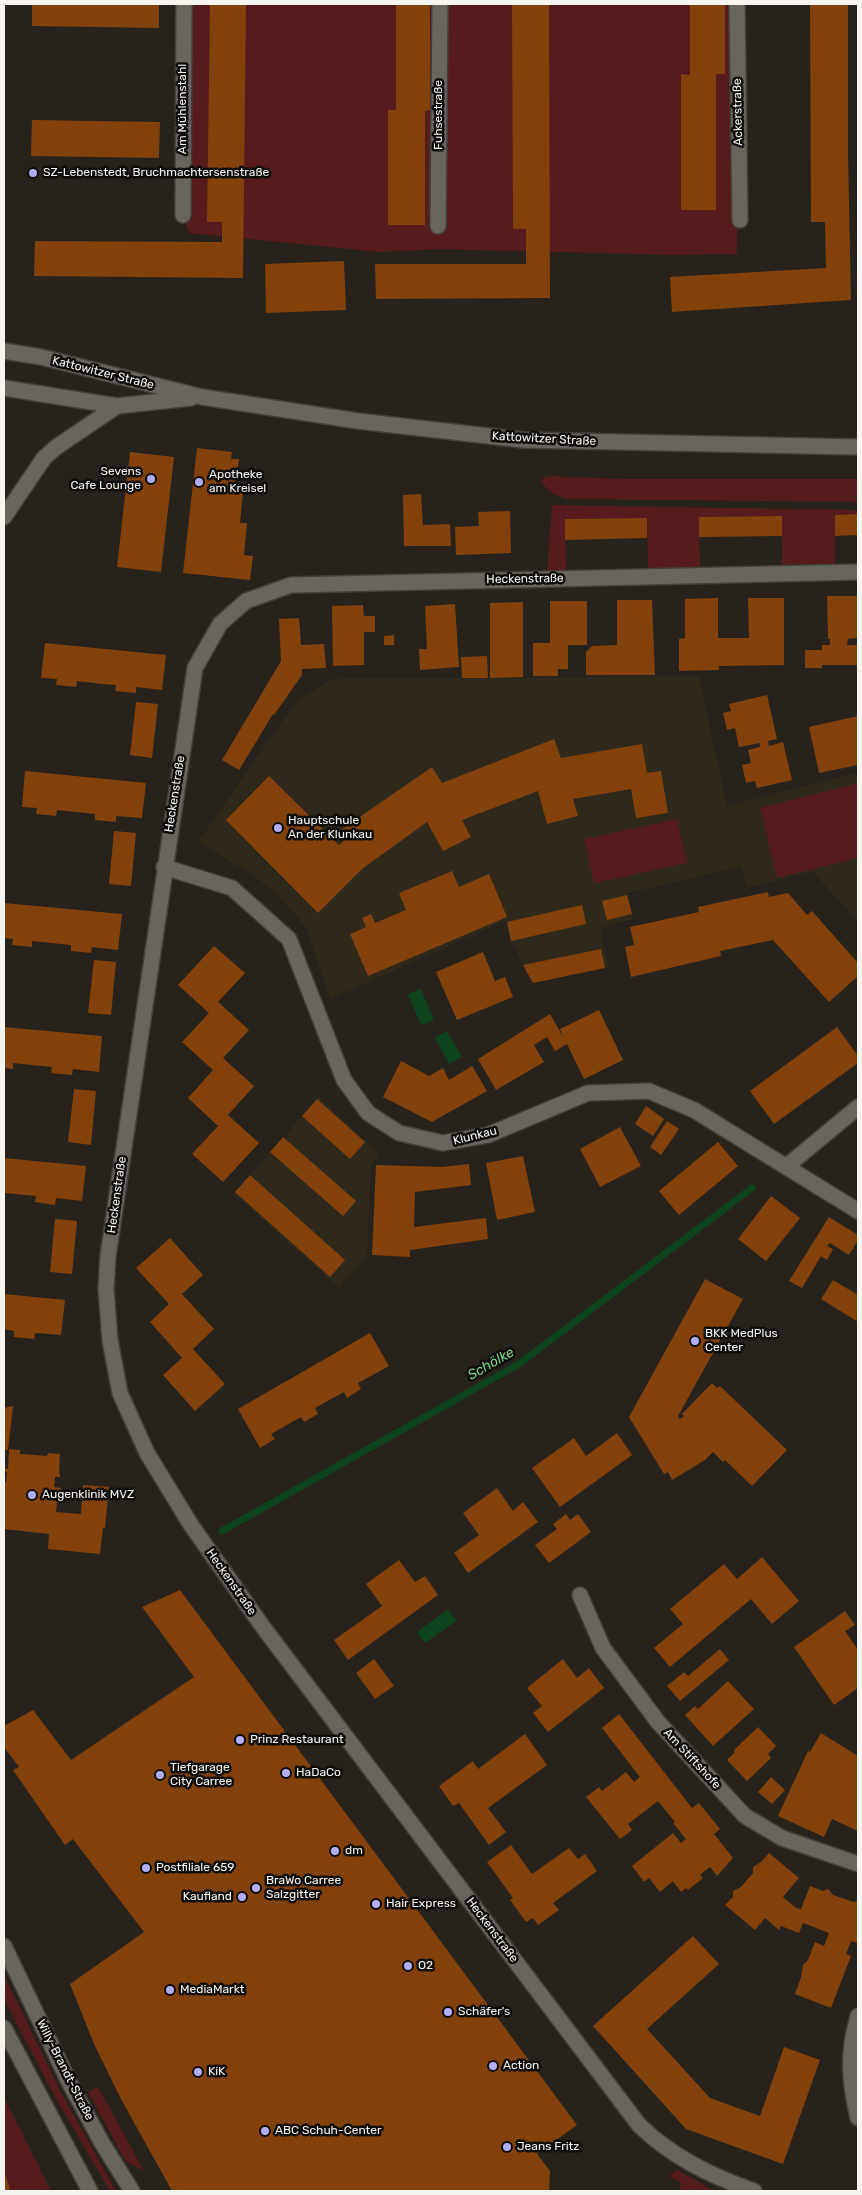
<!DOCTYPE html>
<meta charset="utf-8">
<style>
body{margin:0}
#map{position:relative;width:862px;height:2195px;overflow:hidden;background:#27231c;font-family:Rubik,sans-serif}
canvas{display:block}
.frame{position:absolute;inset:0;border:5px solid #f6f4ef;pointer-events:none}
</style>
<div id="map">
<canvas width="862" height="2195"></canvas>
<div class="frame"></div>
</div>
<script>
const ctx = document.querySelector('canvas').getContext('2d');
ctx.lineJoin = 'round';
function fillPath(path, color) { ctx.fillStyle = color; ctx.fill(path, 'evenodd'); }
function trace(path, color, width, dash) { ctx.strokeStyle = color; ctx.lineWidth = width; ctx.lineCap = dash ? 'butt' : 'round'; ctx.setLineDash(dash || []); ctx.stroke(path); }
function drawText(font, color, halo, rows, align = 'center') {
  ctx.font = font + ' Rubik,sans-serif'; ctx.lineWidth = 5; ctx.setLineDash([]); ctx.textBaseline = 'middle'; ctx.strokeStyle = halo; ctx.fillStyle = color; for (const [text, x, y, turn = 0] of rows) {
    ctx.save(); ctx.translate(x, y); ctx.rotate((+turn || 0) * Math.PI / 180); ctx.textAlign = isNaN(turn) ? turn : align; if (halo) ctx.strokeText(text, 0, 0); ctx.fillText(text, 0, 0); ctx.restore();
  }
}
fillPath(new Path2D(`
 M699,676L727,806L858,773V922L812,871L747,888L741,867L627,893L633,919L600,928L608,967L533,983L511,941L507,920L330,999L306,927L276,893L253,875L198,842L297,700L333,679Z
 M319,1097L379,1154L371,1164L367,1256L339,1288L234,1194Z`), '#2f291c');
fillPath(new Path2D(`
 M184,4H737V254L670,255L439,249L380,252L189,233L183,215Z
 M547,476L621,479H858V502L566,499C556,496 545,490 541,480Z
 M552,505L858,510V514L835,515V567L782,568V516L699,517L700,569L648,570L647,518L565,519L566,571L547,572Z
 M858,783V858L777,878L760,808Z
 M677,819L687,863L594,883L584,839Z
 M4,1975L61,2092L116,2191H110L55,2097L4,1999Z
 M98,2087L144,2171L126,2162L88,2092Z
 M4,2097L51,2191H4Z
 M677,2170L715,2191H680L681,2182L669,2176Z`), '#551b1d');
fillPath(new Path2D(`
 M421,989L434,1020L421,1025L408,994Z
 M447,1031L462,1057L449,1064L435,1038Z
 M448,1609L456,1621L425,1643L417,1632Z`), '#0e441d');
trace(new Path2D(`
 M222,1531L519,1364L752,1188`), '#0e441d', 7);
fillPath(new Path2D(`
 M32,4H159V28L32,26Z
 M210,4H246L243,278L34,276L35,241L222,242V222H207Z
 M396,4H430V110L425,111V225H388V110H396Z
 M512,4H549L550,298L376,299L375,264H526V229H513Z
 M690,4H725V74H716V210H681V74L690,75Z
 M810,4H848V155L851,300L672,312L670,277L826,268L825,222H811Z
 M32,120L160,122L159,158L31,156Z
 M344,261L346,310L266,313L265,264Z
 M197,448L232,452L231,459H239L235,491L243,492L240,523H247L244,555L253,556L250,580L183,573Z
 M130,452L174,457L161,572L117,567Z
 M421,494L423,525L450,524L451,546H404L403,495Z
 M510,511L511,553L456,555L455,527L479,526L478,512Z
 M858,514V535L835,536V515Z
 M782,516V536L699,537V517Z
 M647,518V538L565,540V519Z
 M827,596H858V638L848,639L847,645H858V665H822V668H805V650H822V645H830V639H828Z
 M718,598V638H749L748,598H784V665L719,666V670L679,671V639L685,638V599Z
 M617,600H652L655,675H586V652L592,646L617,645Z
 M550,601H587V645H568V669H558V676H533V643H550Z
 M523,602V677L490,678V603Z
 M455,604L459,667L420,670L419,649H427L425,606Z
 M363,605L364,616H375V632H364V665L333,666L332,606Z
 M299,618L301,645L324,644L326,668L302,669V675L274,715L273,714L239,770L222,760L281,661L279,619Z
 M394,635V645H384V636Z
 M45,643L166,655L162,690L136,687V693L115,691L116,685L102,684L77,681L76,687L56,685L57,679L41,678Z
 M487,656L488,678H462L461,657Z
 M767,695L777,739L768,741L769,746L783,742L792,780L757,788L755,781L746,783L742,765L751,763L748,750L760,747V743L739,747L735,728L727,730L723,713L731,711L729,704Z
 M136,702L158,704L152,758L130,755Z
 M858,716V765L819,773L809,727Z
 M554,739L561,758L642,744L647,773L661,771L668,813L636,818L631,789L573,799L578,816L547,824L538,791L462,820L471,837L443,851L427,822L362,869L318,913L226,820L269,776L339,845L346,838L341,830L432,767L442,783Z
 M25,771L146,783L142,818L116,816V822L95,820V814L57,810L56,816L36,814L37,808L22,807Z
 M114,831L136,833L131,886L109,884Z
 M452,871L459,887L489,874L507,917L368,976L350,934L366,927L362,918L371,914L375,923L406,910L399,893Z
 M768,892L769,897L788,893L807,915L812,911L858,963V976L829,1002L773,940L720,951L721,956L631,977L625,947L634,945L630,927L699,912L698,907Z
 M627,895L632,914L607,920L602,901Z
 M4,903L122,914L118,950L92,947L91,953L71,951V945L32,941V947L12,945L13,939L4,938Z
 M582,905L586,924L511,941L507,922Z
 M214,946L245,973L218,1002L249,1030L223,1058L254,1086L228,1115L259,1143L223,1182L192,1154L218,1126L188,1098L213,1070L182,1042L209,1013L178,985Z
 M601,949L605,968L533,983L523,965Z
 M483,952L495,981L505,977L513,997L457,1020L436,972Z
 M94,960L116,962L111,1015L88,1013Z
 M599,1010L623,1060L584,1079L567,1044L555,1051L547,1037L534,1045L544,1062L496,1090L478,1059L550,1014L563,1037L560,1029Z
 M4,1027L102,1036L99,1072L73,1069L72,1075L51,1073L52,1067L13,1063V1069L4,1068Z
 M837,1027L858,1056V1063L774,1124L750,1091Z
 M401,1061L429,1076L443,1068L449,1080L472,1066L487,1091L432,1122L383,1097Z
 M74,1089L96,1091L91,1145L68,1142Z
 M317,1099L365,1142L350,1159L302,1116Z
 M646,1106L664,1119L653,1136L635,1124Z
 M667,1121L679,1129L661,1155L650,1147Z
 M620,1127L641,1166L600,1187L580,1149Z
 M283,1137L356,1201L343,1216L270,1152Z
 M718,1142L738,1166L679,1215L659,1191Z
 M523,1156L535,1212L497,1220L486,1163Z
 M4,1158L86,1166L82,1201L56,1198L55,1205L35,1202L36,1196L4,1193Z
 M469,1164L471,1185L415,1192L414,1227L486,1218L488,1239L410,1250V1257L372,1255L376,1165L442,1167Z
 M250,1175L345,1260L330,1277L235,1192Z
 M771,1196L800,1218L766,1261L738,1239Z
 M829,1217L858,1235V1240L849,1255L830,1243L827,1246L833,1249L827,1260L821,1256L802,1288L789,1281Z
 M55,1219L77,1221L72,1274L50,1272Z
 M170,1238L203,1275L182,1294L214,1329L193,1349L225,1384L195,1411L163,1375L182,1358L150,1322L169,1304L136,1268Z
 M705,1279L743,1299L678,1416L680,1419L684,1416L682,1414L712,1383L717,1388L720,1386L787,1450L752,1486L725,1460L723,1462L713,1452L705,1460L672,1480L668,1472L664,1474L629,1417Z
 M833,1280L858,1295V1322L821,1299Z
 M4,1294L65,1300L61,1335L35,1333L34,1339L14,1337V1331L4,1329Z
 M370,1333L389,1366L358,1383L361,1389L347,1398L344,1392L315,1408L318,1414L304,1422L301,1417L271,1434L275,1439L260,1448L238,1409Z
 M13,1406L8,1450H4V1408Z
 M617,1433L632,1455L560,1507L532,1468L574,1438L586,1456Z
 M9,1449L20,1450V1454L47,1456L48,1453L60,1454L59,1473L60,1474V1477H55L54,1487L61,1488L60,1503H57L56,1512L81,1514L83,1485L109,1487L105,1528H103L100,1554L48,1549L49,1534L4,1529V1482H6L7,1472L4,1471V1468L8,1469Z
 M497,1488L513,1511L523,1502L538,1522L468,1573L454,1553L479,1535L463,1513Z
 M566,1514L570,1520L578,1514L591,1532L549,1563L535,1545L557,1529L553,1524Z
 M762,1557L799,1601L772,1624L751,1599L670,1667L654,1648L683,1624L670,1609L724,1564L737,1579Z
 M399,1560L415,1582L425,1576L438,1595L348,1660L334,1640L382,1606L366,1584Z
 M180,1590L577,2125L537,2154L550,2171L549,2191H172L121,2099L94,2044L70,1984L144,1932L73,1839L65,1845L13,1770L19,1767L4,1747V1726L33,1710L71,1760L194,1677L142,1607Z
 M845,1611L855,1625L845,1631L858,1650V1688L834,1705L794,1647Z
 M720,1649L729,1660L680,1701L667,1686L684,1672L688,1676Z
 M374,1659L394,1686L375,1699L356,1673Z
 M563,1659L577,1678L589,1668L604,1688L548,1732L533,1713L542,1706L527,1688Z
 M728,1681L754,1709L713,1746L685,1715L695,1706L698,1709Z
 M619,1714L692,1808L699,1803L720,1829L714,1834L733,1858L717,1876L710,1867L700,1875L703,1878L688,1890L686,1888L681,1892L673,1881L660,1892L649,1878L644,1882L632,1866L673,1833L681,1843L686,1839L673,1823L675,1822L658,1801L628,1824L632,1830L620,1839L586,1797L599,1787L602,1791L626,1772L634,1782L640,1777L602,1728Z
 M758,1727L776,1746L768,1754L771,1758L747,1781L727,1760L735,1752L734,1750Z
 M821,1733L858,1756V1831L832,1819L824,1837L778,1816L808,1751L810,1752Z
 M525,1734L547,1765L488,1808L506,1832L489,1845L459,1803L453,1806L439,1786L473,1761L478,1769Z
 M771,1777L785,1790L772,1804L758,1792Z
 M511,1845L532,1874L569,1848L578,1859L585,1854L597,1871L553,1903L559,1910L538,1925L533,1918L526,1922L510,1900L513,1898L487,1862Z
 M769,1853L799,1878L783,1897L796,1908L801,1909L810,1886L823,1891L828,1889L833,1895L854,1902L858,1901V1943L851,1941L846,1954L851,1956L831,2008L795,1994L801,1977L803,1965L808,1960L815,1942L824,1946L829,1933L803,1923L799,1933L781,1926L779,1930L765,1918L755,1930L725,1905L733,1897V1891L741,1887L753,1873V1867L761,1862Z
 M693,1936L719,1964L647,2029L710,2098L760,2116L784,2047L820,2060L783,2164L686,2129L593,2026Z
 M4,2172L9,2186V2191H4Z`), '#83410b');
const minor = new Path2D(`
 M737,4L740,220
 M183,215L184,4
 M438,226L440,4
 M4,351L41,357L202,397L358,421L523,440L858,447
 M4,388L117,406L191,398
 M4,517L44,458L55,448L117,406
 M164,867L232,888L289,939L344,1080L368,1113L399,1133L443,1143L488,1135L588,1093L649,1091L694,1110L858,1211
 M787,1166L858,1107
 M580,1595L603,1648L658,1722L745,1816L782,1838L858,1864
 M4,1946L69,2082L102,2143L132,2191
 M858,2016C847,2055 849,2079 858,2118
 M4,2028L90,2191
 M754,2191C711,2176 672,2157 639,2125L263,1627L191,1525L147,1453L120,1393L110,1340L106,1289L108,1256L195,668L220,624L246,601L291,585L858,572`);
trace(minor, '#434039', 18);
trace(minor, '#69655d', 15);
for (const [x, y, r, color] of [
 [33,173,5,"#b2adfa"],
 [151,479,5,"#b2adfa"],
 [199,482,5,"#b2adfa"],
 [278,828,5,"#b2adfa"],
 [695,1341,5,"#b2adfa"],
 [32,1495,5,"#b2adfa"],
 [240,1740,5,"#b2adfa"],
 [286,1773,5,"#b2adfa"],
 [160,1775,5,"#b2adfa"],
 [335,1851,5,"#b2adfa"],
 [146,1868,5,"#b2adfa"],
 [256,1888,5,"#b2adfa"],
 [242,1897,5,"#b2adfa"],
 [376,1904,5,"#b2adfa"],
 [408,1966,5,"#b2adfa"],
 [170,1990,5,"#b2adfa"],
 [448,2012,5,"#b2adfa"],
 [493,2066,5,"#b2adfa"],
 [198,2072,5,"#b2adfa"],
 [265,2131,5,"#b2adfa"],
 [507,2147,5,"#b2adfa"]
]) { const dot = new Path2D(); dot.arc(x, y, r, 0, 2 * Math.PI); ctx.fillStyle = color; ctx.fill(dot); trace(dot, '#0e0d0a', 2); }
drawText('12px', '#f6f4ef', '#0e0d0a', [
 ["Am Mühlenstahl",183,109,-90],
 ["Ackerstraße",738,112,-91],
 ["Fuhsestraße",439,115,-90],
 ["Kattowitzer Straße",103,373,14],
 ["Kattowitzer Straße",544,439,3],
 ["Heckenstraße",525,579,-1],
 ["Heckenstraße",175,794,-81],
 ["Klunkau",475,1136,-14],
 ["Heckenstraße",117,1195,-82],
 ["Heckenstraße",231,1582,55],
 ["Am Stiftshofe",692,1759,47],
 ["Heckenstraße",492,1930,53],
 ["Willy-Brandt-Straße",65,2070,63]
]);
drawText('12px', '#f6f4ef', '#0e0d0a', [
 ["SZ-Lebenstedt, Bruchmachtersenstraße",43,173],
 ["Sevens",141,472,"right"],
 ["Cafe Lounge",141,486,"right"],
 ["Apotheke",209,475],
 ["am Kreisel",209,489],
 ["Hauptschule",288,821],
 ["An der Klunkau",288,835],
 ["BKK MedPlus",705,1334],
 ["Center",705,1348],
 ["Augenklinik MVZ",42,1495],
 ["Prinz Restaurant",250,1740],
 ["Tiefgarage",170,1768],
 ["City Carree",170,1782],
 ["HaDaCo",296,1773],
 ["dm",345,1851],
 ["Postfiliale 659",156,1868],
 ["BraWo Carree",266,1881],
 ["Salzgitter",266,1895],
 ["Kaufland",232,1897,"right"],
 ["Hair Express",386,1904],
 ["O2",418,1966],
 ["MediaMarkt",180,1990],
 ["Schäfer's",458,2012],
 ["Action",503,2066],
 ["KiK",208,2072],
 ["ABC Schuh-Center",275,2131],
 ["Jeans Fritz",517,2147]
], 'left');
drawText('italic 14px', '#7bd78b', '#0e0d0a', [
 ["Schölke",491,1364,-30]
]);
</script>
